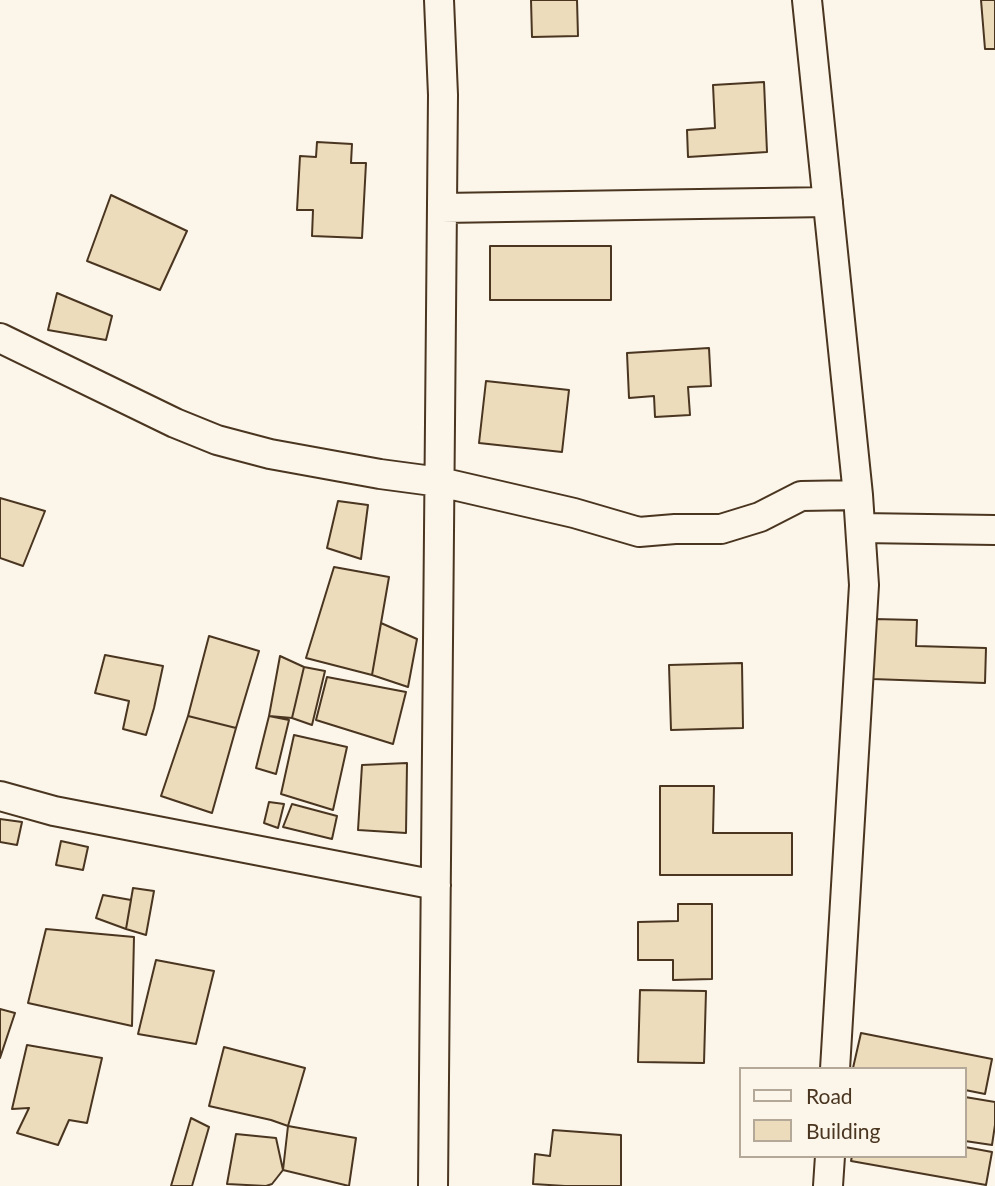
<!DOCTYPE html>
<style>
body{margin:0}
#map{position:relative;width:995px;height:1186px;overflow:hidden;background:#fbf6e9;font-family:Lato,sans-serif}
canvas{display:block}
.legend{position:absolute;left:739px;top:1067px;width:228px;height:91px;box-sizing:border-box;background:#fbf6e9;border:2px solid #b4a999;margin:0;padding:9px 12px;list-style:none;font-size:21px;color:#4a3520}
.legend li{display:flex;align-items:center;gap:14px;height:35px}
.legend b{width:35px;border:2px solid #b4a999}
</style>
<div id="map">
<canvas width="995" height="1186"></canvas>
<ul class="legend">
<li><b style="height:9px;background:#fbf6e9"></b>Road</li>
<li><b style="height:19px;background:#ecdcbc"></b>Building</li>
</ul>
</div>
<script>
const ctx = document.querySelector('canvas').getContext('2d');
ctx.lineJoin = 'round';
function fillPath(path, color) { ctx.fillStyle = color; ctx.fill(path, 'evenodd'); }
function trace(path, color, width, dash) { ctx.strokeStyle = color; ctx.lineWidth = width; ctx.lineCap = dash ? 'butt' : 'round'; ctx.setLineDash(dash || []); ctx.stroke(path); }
const building = new Path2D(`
 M531,0H577L578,36L532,37Z
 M981,0H995V49H985Z
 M764,82L767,152L688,157L687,130L715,128L713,85Z
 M317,142L352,144L351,163H366L362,238L312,236L313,210H297L300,156L316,157Z
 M111,195L187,231L160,290L87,261Z
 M490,246H611V300H490Z
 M57,293L112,316L106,340L48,330Z
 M709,348L711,386L688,387L690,415L655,417L654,396L629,398L627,353Z
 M486,381L569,390L562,452L479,443Z
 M0,498L45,511L23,566L0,558Z
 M338,501L368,505L361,559L327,548Z
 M334,567L389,577L372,675L306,658Z
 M874,619L917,620L916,646L986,648L985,683L872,679Z
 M381,623L417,639L408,687L372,675Z
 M209,636L259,651L236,728L188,716Z
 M105,655L163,666L154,708L146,735L123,729L129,701L95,693Z
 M280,656L304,667L292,718L269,716Z
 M742,663L743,728L671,730L669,665Z
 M304,667L325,671L312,725L292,718Z
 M327,677L406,692L393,744L316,720Z
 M188,716L236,728L212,813L161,796Z
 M269,716L289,720L276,774L256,768Z
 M294,735L347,747L333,810L281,794Z
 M407,763L406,833L358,830L362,765Z
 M660,786H714L713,833H792V875H660Z
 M269,802L284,804L278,828L264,823Z
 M292,804L337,816L332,839L283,827Z
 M0,819L22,822L17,845L0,842Z
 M61,841L88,847L83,870L56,865Z
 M133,888L154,891L146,935L126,929Z
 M103,895L131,900L126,929L96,918Z
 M678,904H712V979L673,980V960H638V922L678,921Z
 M46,929L134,937L132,1026L28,1003Z
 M156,960L214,971L196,1044L138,1034Z
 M640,990L706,991L704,1063L638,1062Z
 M0,1009L15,1013L0,1058Z
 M861,1033L992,1059L985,1094L965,1090V1069L853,1068Z
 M27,1045L102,1058L87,1123L69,1120L58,1145L17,1133L29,1108L12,1109Z
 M224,1047L305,1068L288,1126L271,1120L209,1106Z
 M965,1097L995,1102V1125L992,1145L965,1141Z
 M191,1118L209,1127L192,1186H171Z
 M288,1126L356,1138L349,1186L283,1170Z
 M553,1130L621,1135V1186H565L533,1184L535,1154L550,1156Z
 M236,1134L276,1138L283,1170L272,1184L266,1186L227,1184Z
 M965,1147L992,1152L986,1185L851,1161L852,1156H965Z`);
fillPath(building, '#ecdcbc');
trace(building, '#4a3520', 2);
const minor = new Path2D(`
 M807,0L858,495L864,585L835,1069
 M442,208L828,202
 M0,338L175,423L217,440L270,454L380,474L440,482L574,513L639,532L675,529H721L760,517L801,496L858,495
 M861,528L995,530
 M0,796L54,811L436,885
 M433,1186L443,95L439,0
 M828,1186L830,1156`);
trace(minor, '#4a3520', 32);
trace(minor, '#fbf6e9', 28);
</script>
